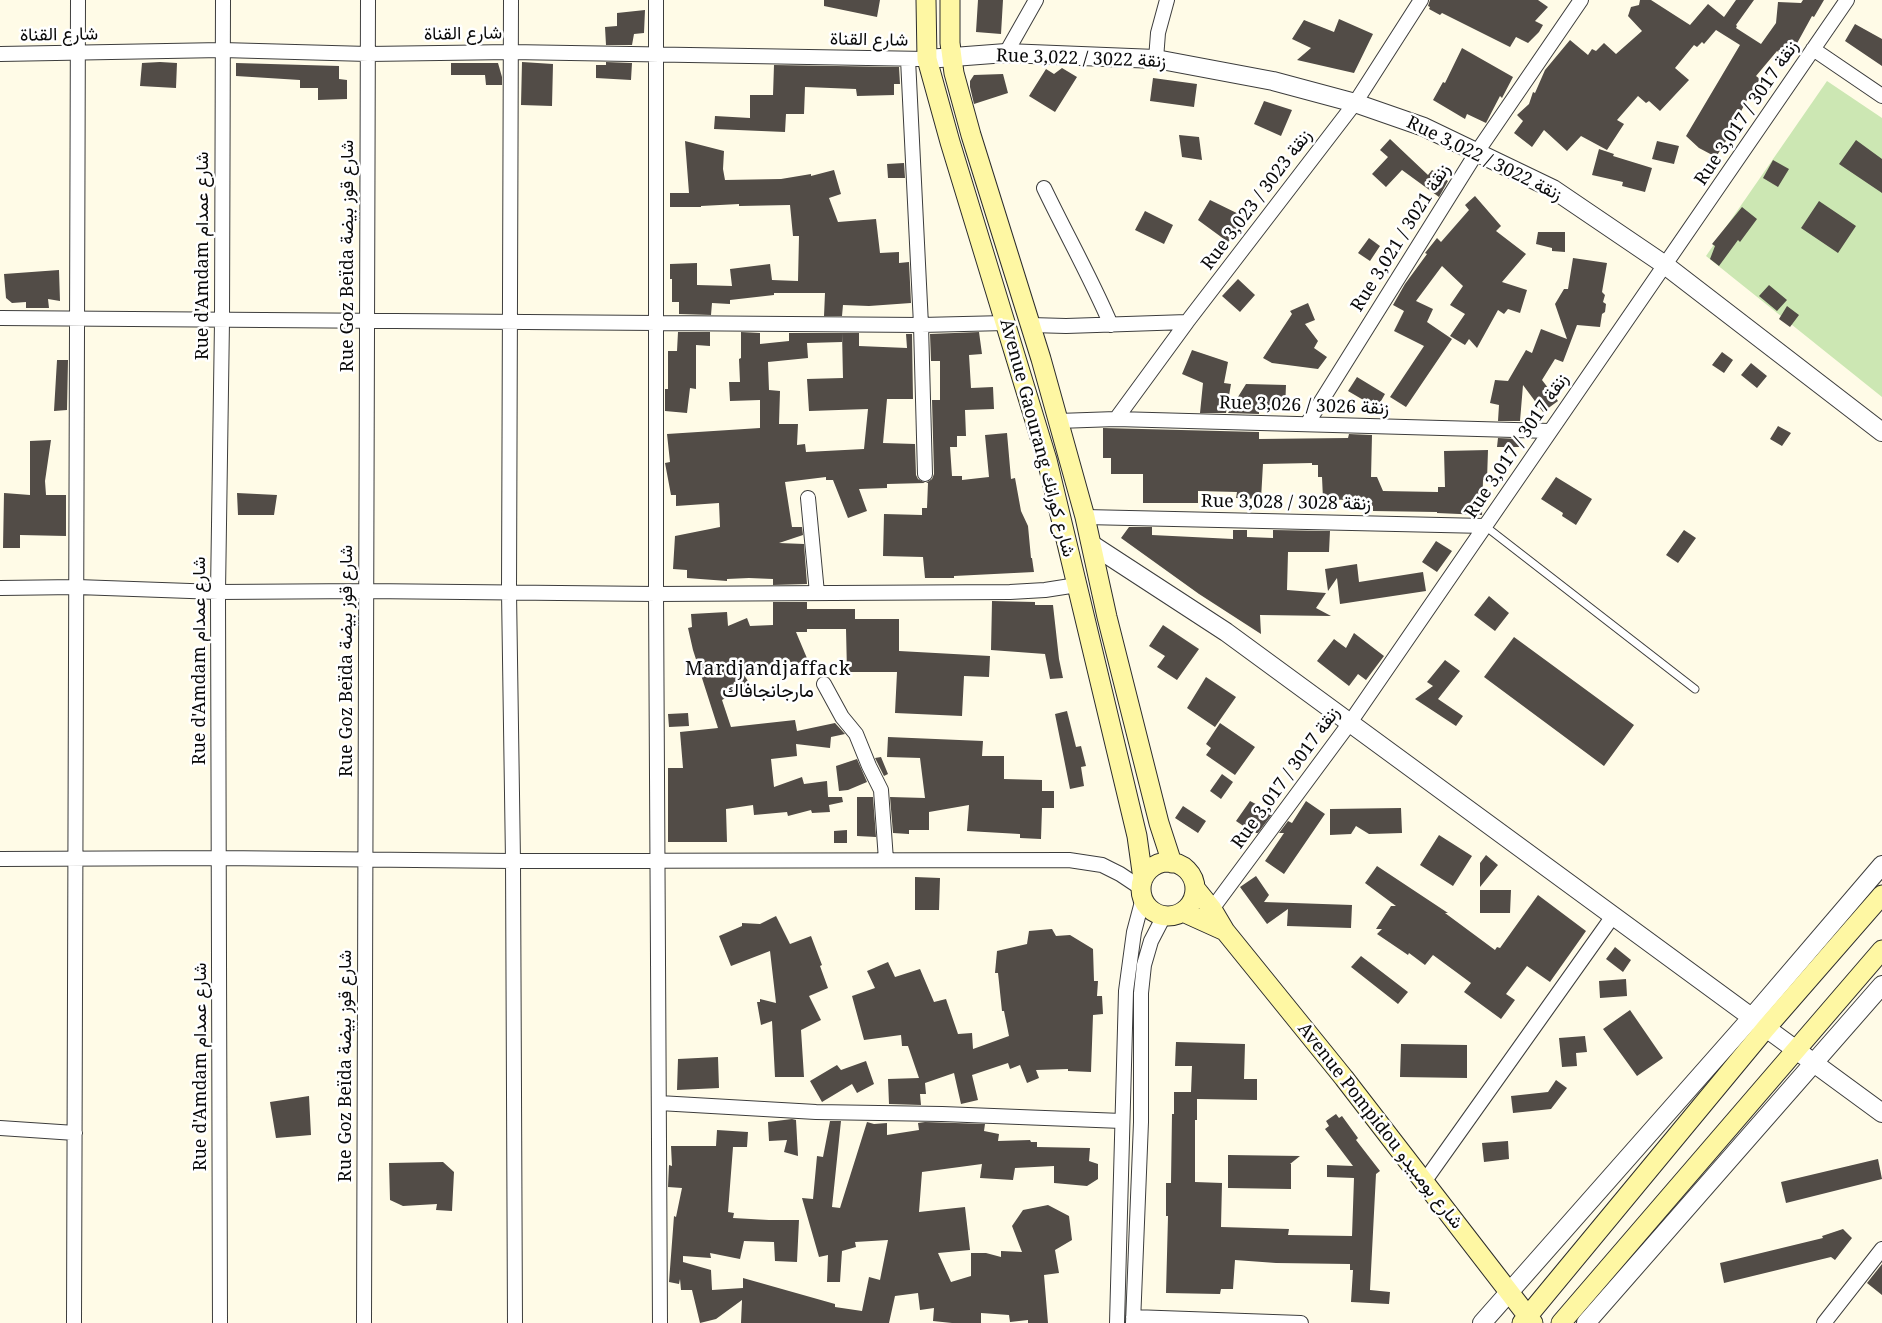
<!DOCTYPE html>
<meta charset="utf-8">
<style>
body{margin:0}
canvas{display:block;background:#fffbe7}
</style>
<canvas width="1882" height="1323"></canvas>
<script>
const ctx = document.querySelector('canvas').getContext('2d');
ctx.lineJoin = 'round';
function fillPath(path, color) { ctx.fillStyle = color; ctx.fill(path, 'evenodd'); }
function trace(path, color, width, dash) { ctx.strokeStyle = color; ctx.lineWidth = width; ctx.lineCap = dash ? 'butt' : 'round'; ctx.setLineDash(dash || []); ctx.stroke(path); }
function drawText(font, color, halo, rows, align = 'center') {
  ctx.font = font + ' "Noto Serif",Vazirmatn,serif'; ctx.lineWidth = 5; ctx.setLineDash([]); ctx.textBaseline = 'middle'; ctx.strokeStyle = halo; ctx.fillStyle = color; for (const [text, x, y, turn = 0] of rows) {
    ctx.save(); ctx.translate(x, y); ctx.rotate((+turn || 0) * Math.PI / 180); ctx.textAlign = isNaN(turn) ? turn : align; if (halo) ctx.strokeText(text, 0, 0); ctx.fillText(text, 0, 0); ctx.restore();
  }
}
fillPath(new Path2D(`
 M1827,81L1882,118V397L1706,256Z`), '#cce7b3');
fillPath(new Path2D(`
 M824,0H880L877,17L824,6Z
 M978,0H1003L1001,34L976,32Z
 M1430,0H1538L1548,7L1535,21L1543,25L1539,32L1528,43L1516,37L1510,47L1442,13L1440,15L1429,9L1430,7L1428,6Z
 M1640,0H1651L1690,25L1708,4L1724,17L1736,0H1754L1736,25L1737,26L1736,28L1761,44L1776,23L1778,2L1801,3L1803,0H1824L1814,17L1812,16L1795,47L1786,58L1777,51L1756,76L1760,79L1749,96L1737,119L1739,120L1716,157L1699,148L1686,136L1740,45L1716,30L1704,44L1702,42L1697,47L1694,45L1675,68L1689,80L1660,111L1649,101L1646,103L1638,96L1617,120L1624,124L1607,150L1581,136L1567,151L1544,130L1532,147L1514,133L1523,121L1517,115L1529,104L1533,92L1535,93L1545,70L1570,40L1588,55L1592,49L1596,51L1604,43L1616,54L1642,31L1628,16L1631,7L1639,5Z
 M645,10L644,33L634,34L632,45H606L605,27L617,26V13Z
 M1339,19L1373,34L1354,73L1297,60L1311,48L1292,39L1304,20L1334,32Z
 M1855,24L1882,39V66L1845,41Z
 M1462,48L1513,77L1502,98L1500,96L1486,123L1467,114L1465,119L1433,100L1443,82L1445,83Z
 M160,62L177,63L176,88L140,86L142,63Z
 M522,62L553,64L552,106L521,105Z
 M606,62L632,63L631,80L596,78V65H606Z
 M236,63L339,66V79L347,80V99L318,100V88H300V80L236,76Z
 M451,63H498L502,77V85H486L485,75H451Z
 M774,65L899,67L900,84H894V95L857,96L856,89L805,87L804,114H786L785,132L714,129L715,116L750,118V95H773Z
 M1062,68L1077,77L1055,112L1029,96L1046,69L1054,74Z
 M1003,74L1008,93L974,104L970,87V81L974,75Z
 M1153,78L1197,84L1194,107L1150,101Z
 M1264,101L1292,110L1281,136L1254,124Z
 M1179,135L1199,137L1202,160L1182,157Z
 M1390,139L1428,175L1432,170L1448,181L1439,197L1402,170L1386,187L1372,174L1388,157L1380,150Z
 M1856,140L1882,159V193L1839,164Z
 M685,141L724,151L723,169L725,180L781,179L811,174V176L834,170L841,194L829,198L838,222L876,219L880,253L899,252V263L909,262L911,303L869,306L843,305L842,316H824L825,293H774V295L730,300V304L712,303L711,315L679,314V302H672V279H670V264L697,263V285L732,286L730,269L770,264L772,280L798,281L799,236H793L790,205L739,206V204L701,206V207H670V193H689Z
 M1657,141L1679,146L1674,164L1652,159Z
 M1599,149L1614,154L1613,156L1652,168L1645,192L1622,186L1623,182L1592,175Z
 M1773,160L1789,169L1778,187L1763,178Z
 M904,163L905,178H888L887,164Z
 M1475,196L1501,226L1496,231L1526,254L1502,282L1527,290L1520,313L1508,309L1504,314L1498,310L1477,348L1469,339L1465,345L1450,336L1465,314L1450,305L1463,286L1442,266L1416,301L1433,309L1427,322L1452,339L1406,407L1390,397L1424,346L1394,331L1404,311L1393,305L1405,284L1427,254L1425,253L1437,238L1441,242L1469,210L1465,205Z
 M1210,200L1249,219L1228,242L1198,220Z
 M1819,201L1856,226L1838,253L1801,228Z
 M1742,207L1757,219L1740,242L1738,240L1719,266L1710,259L1715,246L1712,244Z
 M1145,211L1173,225L1164,244L1135,230Z
 M1538,232H1565V252L1552,251V248L1536,244Z
 M1369,238L1380,246L1370,261L1358,253Z
 M1573,258L1607,263L1602,292L1605,295L1603,302L1606,304L1605,312L1602,314L1600,327L1577,325L1563,362L1555,359L1542,380L1558,401L1543,412L1523,385L1520,421H1498L1499,405L1490,403L1495,380L1508,381L1526,350L1532,353L1541,329L1567,339L1555,304L1564,289H1568Z
 M59,270L60,301L48,299L49,308H26V302L12,303L6,298L4,274Z
 M1238,279L1255,295L1240,312L1222,296Z
 M1769,285L1787,300L1777,311L1759,296Z
 M1308,303L1315,320L1305,324L1318,341L1314,348L1327,357L1318,369L1272,363L1263,358L1292,314L1290,311Z
 M1787,306L1799,315L1790,327L1779,319Z
 M678,332H710V346L696,345V389L690,388L687,413L665,411V389H668V351H677Z
 M741,332L760,333V344L789,341V333H842V342L807,343L808,358L768,362L769,390L780,391L779,424H798L797,445L805,444L806,452L864,449L868,409L809,411L807,379L843,378L842,333H859V346L907,348L906,334H912L913,399H887L883,443L915,444L916,475L918,479L925,483L887,484V488L859,489L867,511L848,518L833,480H826V477L785,482L792,527H802L803,535L779,543L804,544L807,584L773,585V579L749,578L727,579V581L687,578V570L673,569L675,536L720,527L719,503L676,506V495H671L665,463L670,462L667,434L760,428V400L730,401L729,382H740L739,359L741,358Z
 M979,332L982,354L969,355L971,388L993,387L994,409L965,410L966,436H957V447H950L952,476H962V480L989,477L985,435L1007,433L1011,479L1015,478L1021,511L1028,526L1031,558H1032L1034,572L954,576V578H925L923,557L883,556L884,514L922,515V508H927L928,483H926L932,479L934,474L932,400H940V361H931L930,334Z
 M1192,350L1228,362L1224,383L1231,384L1226,413H1200L1203,383L1182,374Z
 M1722,352L1733,360L1724,373L1712,365Z
 M57,360H68L67,410L54,411Z
 M1751,363L1767,376L1757,388L1741,375Z
 M1357,377L1385,394L1377,408L1348,391Z
 M1246,384L1286,385L1285,410L1259,409V414L1228,413Z
 M1778,426L1791,433L1782,446L1770,439Z
 M1103,428L1259,432V439L1348,438L1349,434L1372,435L1371,477H1377L1383,491L1438,492V487H1445L1444,451L1488,450L1487,480H1483L1482,515L1437,513V512L1373,511V506H1348V500L1323,499L1322,477H1318V465H1312V463L1263,464L1261,499L1236,498L1237,492L1198,491V503H1143V474H1111V458H1103Z
 M1498,438L1520,439L1519,447H1497Z
 M51,440L45,481L46,495H66V536L20,535V548H3L4,493L30,495V441Z
 M1556,477L1592,499L1576,525L1562,516L1563,513L1541,499Z
 M237,493L277,495L274,515H238Z
 M1129,527H1152V535L1233,539V530H1247V537L1273,538V530L1330,531L1329,552H1288L1287,590L1326,593L1316,608L1331,616L1260,615L1261,634L1199,594L1121,538Z
 M1684,530L1696,538L1678,563L1666,555Z
 M1436,541L1452,551L1437,572L1422,562Z
 M1357,564L1359,582L1423,572L1426,591L1340,604L1337,578L1328,591L1325,569Z
 M1489,596L1509,613L1495,631L1474,615Z
 M992,601L1035,602V605H1053L1059,659L1063,678L1050,679L1045,654L991,650Z
 M773,602H807V609H855V619H899V651L990,656L989,677L964,676L962,716L895,713L897,672H847L846,629H807V632H796L809,663L794,669L789,659L744,675L750,684L722,700L731,727L795,720L797,731L835,723L845,734L831,737L830,748L796,744L797,756L771,759L774,787L802,777L804,784L827,781L828,797H842L843,802L829,805L830,812L812,813L811,810L788,816L787,812L754,815L753,805L726,809L727,842H668V768H683L680,732L718,728L693,650L688,628L692,627L691,614L727,612L728,626L747,618L750,626L773,625Z
 M1163,625L1199,649L1177,680L1157,667L1165,656L1149,646Z
 M1354,633L1384,656L1366,680L1358,674L1349,686L1317,661L1334,639L1346,648Z
 M1514,637L1634,725L1604,766L1484,677Z
 M1445,660L1460,671L1438,699L1463,716L1456,726L1415,699L1433,686L1427,682Z
 M1206,677L1236,697L1215,727L1187,708Z
 M1067,711L1076,747L1081,746L1086,766L1081,767L1084,786L1070,789L1055,714Z
 M688,713L689,726L669,727L668,714Z
 M1220,723L1255,747L1235,775L1206,755L1211,748L1206,744Z
 M888,737L983,741L982,756H1004V779L1042,780V791H1054V808H1042L1041,839L1020,838V834L967,831L969,805L929,812V830H909V834L893,833L890,797L925,798L920,758L887,757Z
 M881,757L888,774L884,776L875,758Z
 M857,759L867,782L848,790L839,791L836,766Z
 M1222,774L1233,782L1221,799L1210,791Z
 M857,797H873L876,837L857,836Z
 M1250,801L1273,813L1258,833H1254L1236,821Z
 M1306,801L1325,814L1284,874L1265,861L1284,833H1279L1288,821L1292,823Z
 M1183,806L1206,821L1198,833L1175,818Z
 M1401,808L1402,833L1369,834L1356,826L1351,834L1330,835V809Z
 M847,830V843H834V831Z
 M1439,835L1472,856L1453,886L1420,865Z
 M1486,855L1498,865L1480,887V863Z
 M1377,866L1448,913H1445L1495,950L1497,947L1500,948L1538,895L1586,931L1550,982L1527,966L1506,994L1515,1000L1501,1019L1464,992L1471,983L1433,955L1425,965L1409,953L1408,955L1377,934L1382,929H1376L1391,906H1396L1365,883Z
 M1256,876L1269,895L1264,902L1352,905L1351,928L1287,926L1288,909L1267,924L1240,887Z
 M915,877L940,878L939,910H915Z
 M1480,890H1511L1510,913H1480Z
 M776,916L790,944L811,936L822,965L820,966L828,988L809,996L821,1020L801,1030L804,1077H775L772,1021L761,1025L757,1002H760V999L776,1003L770,951L731,966L719,936L742,926V923L760,924Z
 M1052,929L1056,936L1070,935L1093,949L1094,981H1098L1097,996H1102L1103,1014L1093,1015L1091,1072L1068,1071V1069L1036,1070L1039,1078L1027,1083L1020,1065L1010,1069L1008,1063L972,1075L978,1100L961,1104L954,1073L925,1083L926,1094H920L921,1105L889,1104L888,1079L919,1078L908,1046H902L901,1035L864,1040L852,996L875,988L867,971L888,962L895,977L920,969L934,1002L946,999L958,1034L972,1033L973,1049L1009,1036L1004,1011H1002L998,973H995L997,951L1027,944L1029,931Z
 M1615,947L1631,960L1623,972L1606,959Z
 M1361,956L1408,992L1398,1004L1351,967Z
 M1626,979L1627,996L1600,998L1599,981Z
 M1630,1010L1663,1058L1637,1076L1603,1029Z
 M1585,1036L1587,1052L1576,1053L1577,1066L1562,1067L1559,1038Z
 M1176,1042L1245,1044L1244,1079H1257V1100L1197,1099V1120H1195V1182L1222,1183L1221,1227L1289,1229L1288,1235L1352,1236L1354,1178L1327,1177V1165L1353,1166L1325,1129L1329,1126L1326,1121L1336,1114L1339,1118L1342,1116L1358,1138L1356,1140L1380,1171L1376,1174L1370,1290L1390,1292L1389,1304L1351,1302L1353,1270H1350V1264L1276,1263L1235,1260L1233,1289H1221L1220,1294L1166,1293L1168,1216H1166V1183H1171L1172,1114H1174V1092H1191L1192,1066H1175Z
 M1401,1044L1467,1045V1078L1400,1077Z
 M718,1057L719,1088L677,1090L678,1059Z
 M866,1061L874,1084L857,1093L852,1084L822,1102L810,1081L837,1065L841,1070Z
 M1556,1080L1567,1088L1551,1109L1513,1113L1511,1096L1548,1092Z
 M309,1096L311,1135L276,1138L270,1102Z
 M792,1119L796,1120L798,1156L784,1152L787,1140L769,1141L768,1122Z
 M830,1121H841L832,1207L840,1208L867,1122L874,1124L887,1123V1135L919,1130L918,1123L925,1122L985,1124L984,1131L999,1134L998,1141L1030,1140L1031,1142H1037V1147L1090,1148L1089,1161L1098,1164V1179L1087,1186L1054,1183V1166L1015,1168L1013,1180L980,1178L982,1164L922,1172L919,1212L965,1207L970,1250L938,1253L951,1282L971,1276V1253H986L1001,1257V1251L1022,1252L1012,1226L1023,1210L1048,1205L1069,1216L1072,1240L1055,1250L1059,1273L1044,1275L1048,1323H1028V1320L1010,1322L1009,1315L981,1313V1323H952L933,1321L934,1308L920,1310L918,1293L895,1296L889,1323H741L742,1300L716,1319L700,1323L692,1290H681L680,1279L679,1284L669,1282L674,1216L676,1217L682,1188L668,1187L669,1165L672,1166L671,1146H716L717,1130L748,1132L747,1147H733L728,1212L734,1213L733,1218L769,1220H799L797,1262L775,1261L774,1242L744,1241L740,1259L710,1253L711,1258L683,1256V1262L711,1270L712,1290L743,1288V1278L835,1304V1307L862,1311L869,1277L880,1280L888,1240L855,1242L856,1247L842,1251L840,1282H827L828,1255L819,1257L802,1198L813,1199L817,1156L823,1157Z
 M1508,1141L1509,1159L1484,1162L1482,1143Z
 M1228,1155L1300,1156L1290,1164H1291V1189L1228,1188Z
 M1878,1159L1882,1179L1786,1203L1781,1182Z
 M443,1162L454,1172L452,1211L436,1210L437,1204L403,1206L390,1200L389,1163Z
 M1843,1229L1852,1238L1835,1260L1831,1257L1724,1283L1720,1263L1823,1238L1822,1236Z
 M1882,1264V1295L1867,1283Z`), '#524c47');
const service = new Path2D(`
 M1485,526L1695,689`);
const minor = new Path2D(`
 M511,0L509,592L513,861L515,1323
 M656,0V594L660,1323
 M1813,49L1882,96
 M1006,53L1036,0
 M0,54L222,50L368,54L511,52L927,59
 M908,59L921,325L925,474
 M1156,59L1158,33L1167,0
 M1044,188C1066,234 1091,278 1111,325
 M0,318L921,325L1006,323
 M1031,325L1066,326L1187,322
 M1116,419L1187,322L1355,103L1421,0
 M1058,421L1116,419L1550,431
 M1307,424L1477,152L1581,0
 M808,498L817,593
 M1085,517L1485,526
 M0,588L77,587L218,592L366,591L656,594L1010,592L1045,590L1077,585
 M824,684L842,717L856,734L869,766L881,790L886,860
 M0,859L219,858L513,861L1069,860L1102,865L1120,874L1141,888
 M1212,909L1349,724L1847,0
 M659,1103L816,1112L942,1114L1122,1121
 M0,1128L75,1133
 M1424,1182L1613,916
 M1133,1317L1301,1323
 M74,1323L78,0
 M220,1323L218,592L222,321L223,0
 M364,1323L368,0
 M1117,1323L1126,991L1134,932L1143,898
 M1133,1323L1141,1122V993L1144,965L1151,941L1164,916
 M1824,1323L1882,1249`);
const tertiary = new Path2D(`
 M927,59L1006,53L1156,59L1273,81L1355,103L1424,127L1553,189L1665,265L1882,432
 M1091,544L1226,632L1882,1113
 M1482,1323L1752,1017L1882,865
 M1586,1323L1882,985`);
const secondary = new Path2D(`
 M926,0L927,59L950,142L1047,460L1137,836L1143,879
 M950,0V43L954,73L971,135L1041,359L1085,517L1107,617L1159,823L1172,863
 M1141 889a27 27 0 1 1 54 0a27 27 0 1 1-54 0Z
 M1195,888L1212,909L1225,931L1344,1078L1533,1323
 M1183,912L1225,931
 M1522,1323L1766,1028L1882,895
 M1561,1323L1882,950`);
trace(service, '#3d3d3d', 9);
trace(minor, '#3d3d3d', 16);
trace(tertiary, '#3d3d3d', 20);
trace(secondary, '#2c2c2c', 21);
trace(service, '#fff', 7);
trace(minor, '#fff', 14);
trace(tertiary, '#fff', 18);
trace(secondary, '#fef7a3', 19);
drawText('18px', '#0a0a0a', '#fff', [
 ["شارع القناة",463,34,-1],
 ["شارع القناة",59,35,-1],
 ["شارع القناة",869,40,1],
 ["Rue 3,022 / زنقة 3022",1081,59,2],
 ["Rue 3,017 / زنقة 3017",1747,113,-56],
 ["Rue 3,022 / زنقة 3022",1484,159,26],
 ["Rue 3,023 / زنقة 3023",1257,200,-53],
 ["Rue 3,021 / زنقة 3021",1401,238,-58],
 ["Rue d'Amdam شارع عمدام",203,256,-90],
 ["Rue Goz Beïda شارع قوز بيضة",348,256,-90],
 ["Rue 3,026 / زنقة 3026",1304,406,2],
 ["Avenue Gaourang شارع كورانك",1037,438,75],
 ["Rue 3,017 / زنقة 3017",1517,446,-56],
 ["Rue 3,028 / زنقة 3028",1286,503,1],
 ["Rue d'Amdam شارع عمدام",200,661,-90],
 ["Rue Goz Beïda شارع قوز بيضة",347,661,-90],
 ["Rue 3,017 / زنقة 3017",1286,778,-54],
 ["Rue Goz Beïda شارع قوز بيضة",346,1066,-90],
 ["Rue d'Amdam شارع عمدام",201,1067,-90],
 ["Avenue Pompidou شارع بومبيدو",1380,1126,52]
]);
ctx.letterSpacing = '1px';
drawText('19px', '#0a0a0a', '#fff', [
 ["Mardjandjaffack",768,670],
 ["مارجانجافاك",768,692]
]);
ctx.letterSpacing = '0px';
</script>
